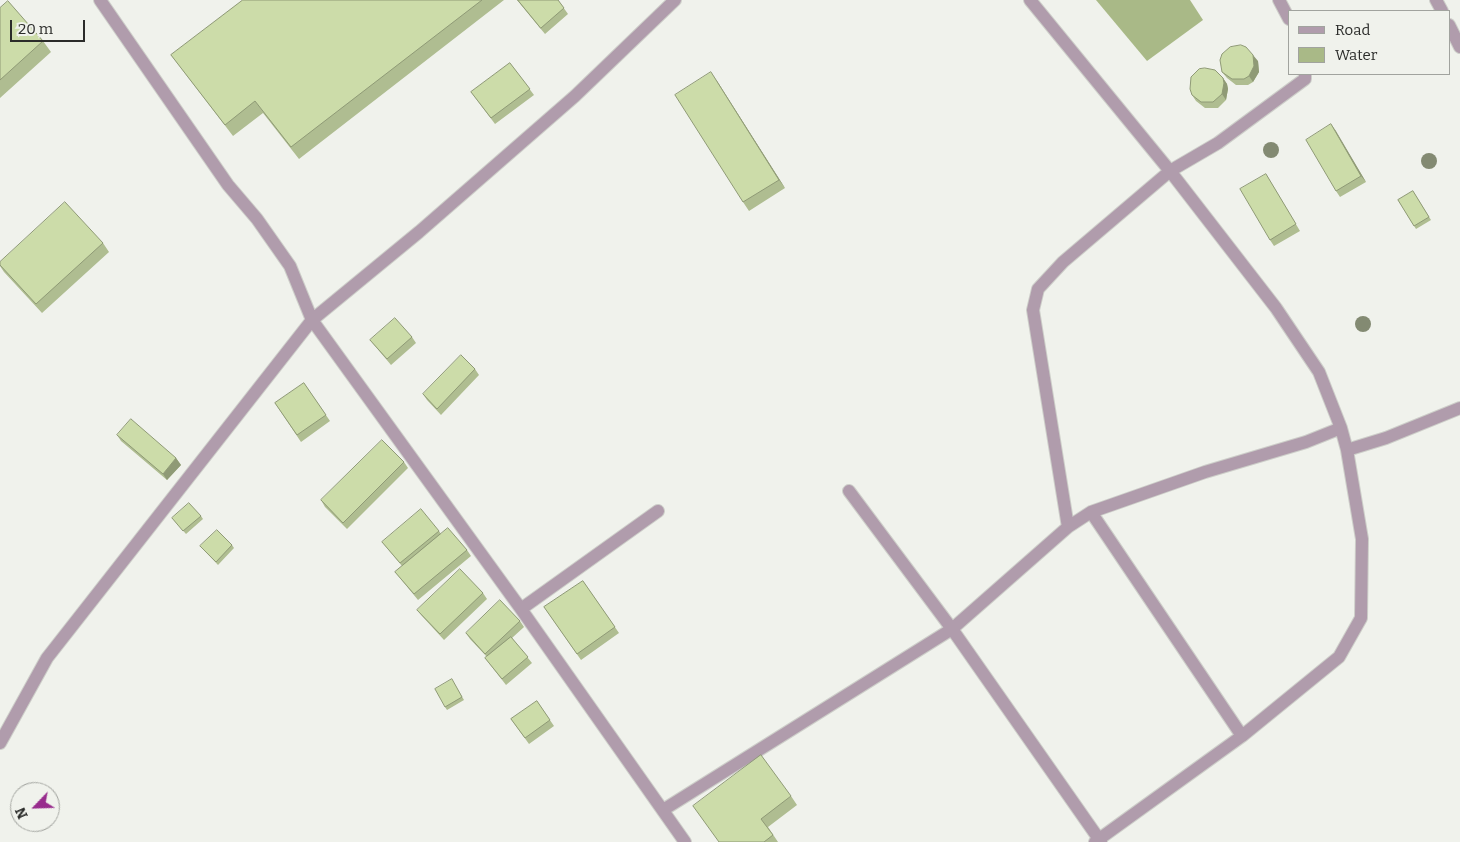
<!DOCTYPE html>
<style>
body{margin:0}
#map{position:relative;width:1460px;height:842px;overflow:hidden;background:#f0f2ec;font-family:Bitter,serif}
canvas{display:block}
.legend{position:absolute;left:1288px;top:10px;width:162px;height:65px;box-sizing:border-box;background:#f0f2ec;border:1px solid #a1a39e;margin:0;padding:6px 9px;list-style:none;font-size:15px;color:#2b2c2a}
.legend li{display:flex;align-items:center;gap:10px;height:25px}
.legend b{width:25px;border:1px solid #a1a39e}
.north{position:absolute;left:10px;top:782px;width:50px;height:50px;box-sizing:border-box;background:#f0f2ec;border:1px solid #a1a39e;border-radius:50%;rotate:246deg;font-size:14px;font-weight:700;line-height:20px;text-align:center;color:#2b2c2a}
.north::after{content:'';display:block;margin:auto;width:18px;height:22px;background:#982c8d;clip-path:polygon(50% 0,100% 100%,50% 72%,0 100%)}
.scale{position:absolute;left:10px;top:20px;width:75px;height:22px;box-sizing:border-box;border:2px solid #2b2c2a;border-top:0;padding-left:6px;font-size:15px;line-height:18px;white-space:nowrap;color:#2b2c2a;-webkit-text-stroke:4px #f0f2ec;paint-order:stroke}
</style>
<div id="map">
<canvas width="1460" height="842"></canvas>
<ul class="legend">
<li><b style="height:6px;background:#b09cac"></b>Road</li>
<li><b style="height:14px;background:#a9b987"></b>Water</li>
</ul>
<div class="north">N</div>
<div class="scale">20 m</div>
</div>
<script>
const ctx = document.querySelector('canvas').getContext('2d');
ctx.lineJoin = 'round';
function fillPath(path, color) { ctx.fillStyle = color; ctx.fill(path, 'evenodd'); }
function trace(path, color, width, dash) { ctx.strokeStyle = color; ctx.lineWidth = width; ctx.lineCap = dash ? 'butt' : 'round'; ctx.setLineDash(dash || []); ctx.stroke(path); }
fillPath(new Path2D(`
 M1096,0H1190L1203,20L1147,61Z`), '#a9b987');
const minor = new Path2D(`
 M100,0L228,185L257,219L290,266L312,320L521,609L685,842
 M1030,0L1170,171L1276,308L1319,372L1341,428L1347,450L1362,539L1361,618L1339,657L1242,736
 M1279,0L1289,19
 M1436,0L1442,11
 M1449,25L1460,47
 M1347,450L1386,438L1460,408
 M849,491L952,629L1101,842
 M1091,512L1242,736L1095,842
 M1068,527L1033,310L1038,289L1063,262L1170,171L1218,143L1305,79V74
 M521,609L658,511
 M0,743L47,658L312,320L419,232L575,96L675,0
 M663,810L952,629L1068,527L1091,512L1205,472L1306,442L1341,428`);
trace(minor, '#cdcec9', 14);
trace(minor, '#b09cac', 12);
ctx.fillStyle = '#838a72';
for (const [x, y] of [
 [1271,150],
 [1429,161],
 [1363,324]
]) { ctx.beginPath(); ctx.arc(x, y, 8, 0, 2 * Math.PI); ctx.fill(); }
fillPath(new Path2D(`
 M243,0H504L299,159L263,113L233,136L171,55Z
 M517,0H558L568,14L545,34Z
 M0,8L43,41L51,52L0,98Z
 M1258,61L1259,72L1253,82L1248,85H1236L1227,78L1222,72Z
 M510,63L534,95L495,124L471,92Z
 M1223,78L1227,84L1228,89L1226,100L1218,108H1205L1196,101L1192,95Z
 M717,81L785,188L749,211L743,202Z
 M1331,124L1366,182L1340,197L1336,191Z
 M1266,174L1300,231L1274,246L1270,240Z
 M1413,191L1431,220L1416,229L1398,200Z
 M103,243L109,252L42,313L4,272L0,266Z
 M412,337L416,343L391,365L375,346L370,340Z
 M475,369L479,375L441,415L427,400L423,394Z
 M304,383L330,421L301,442L275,403Z
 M117,435L176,458L181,465L167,480L121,441Z
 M404,462L408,468L347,529L325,507L321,500Z
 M201,516L203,519L186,534L172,518Z
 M439,531L441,534L467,550L471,556L418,600L395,572L402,566L382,542Z
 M232,545L234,548L218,565L200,546Z
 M583,581L619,633L581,660L544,607Z
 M483,593L487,599L444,640L422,616L417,610Z
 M520,621L524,627L512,638L532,663L506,685L485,658L487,657L470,639L466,633Z
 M454,683L464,700L447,710L445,707Z
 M537,701L554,726L529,744L511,719Z
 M791,796L797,805L768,827L778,842H719Z`), '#afbd91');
fillPath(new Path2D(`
 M1253,55L1258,61L1259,72L1253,82L1249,76Z
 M711,72L717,81L785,188L779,180Z
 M1223,78L1227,84L1228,89L1226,100L1222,94Z
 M1331,124L1336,131L1366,182L1361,176Z
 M176,458L181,465L167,480L163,474Z`), '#8f9a76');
const building = new Path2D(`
 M243,0H482L291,147L255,101L225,125L171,55Z
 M518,0H558L564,8L541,28Z
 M8,1L43,41L0,80V8Z
 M1241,45L1246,47L1253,55L1254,66L1249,76L1244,79H1232L1222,72L1220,60L1222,54L1230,47Z
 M510,63L530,89L491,118L471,92Z
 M1205,68L1215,70L1223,78L1224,83L1222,94L1213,102H1201L1192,95L1190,89L1191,77L1199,69Z
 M711,72L779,180L743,202L675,95Z
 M1331,124L1361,176L1336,191L1306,140Z
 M1266,174L1296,224L1270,240L1240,189Z
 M1413,191L1429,217L1414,226L1398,200Z
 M65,202L103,243L36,304L0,265V262Z
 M395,318L412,337L387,359L370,340Z
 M461,355L475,369L437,409L423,394Z
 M304,383L326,415L297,435L275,403Z
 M131,419L176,458L163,474L117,435Z
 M382,440L404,462L343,523L321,500Z
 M189,503L201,516L183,531L172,518Z
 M421,509L439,531L400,563L382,542Z
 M448,528L467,550L414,594L395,572Z
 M217,530L232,545L216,562L200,546Z
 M460,569L483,593L440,634L417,610Z
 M583,581L615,627L577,654L544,607Z
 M500,600L520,621L485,654L466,633Z
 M511,637L528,657L502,679L485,658Z
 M452,679L462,697L445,707L435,689Z
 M537,701L550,720L525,738L511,719Z
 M761,755L791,796L761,819L773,835L764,842H719L693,806Z`);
fillPath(building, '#ccdca9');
trace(building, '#8f9a76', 1);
</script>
